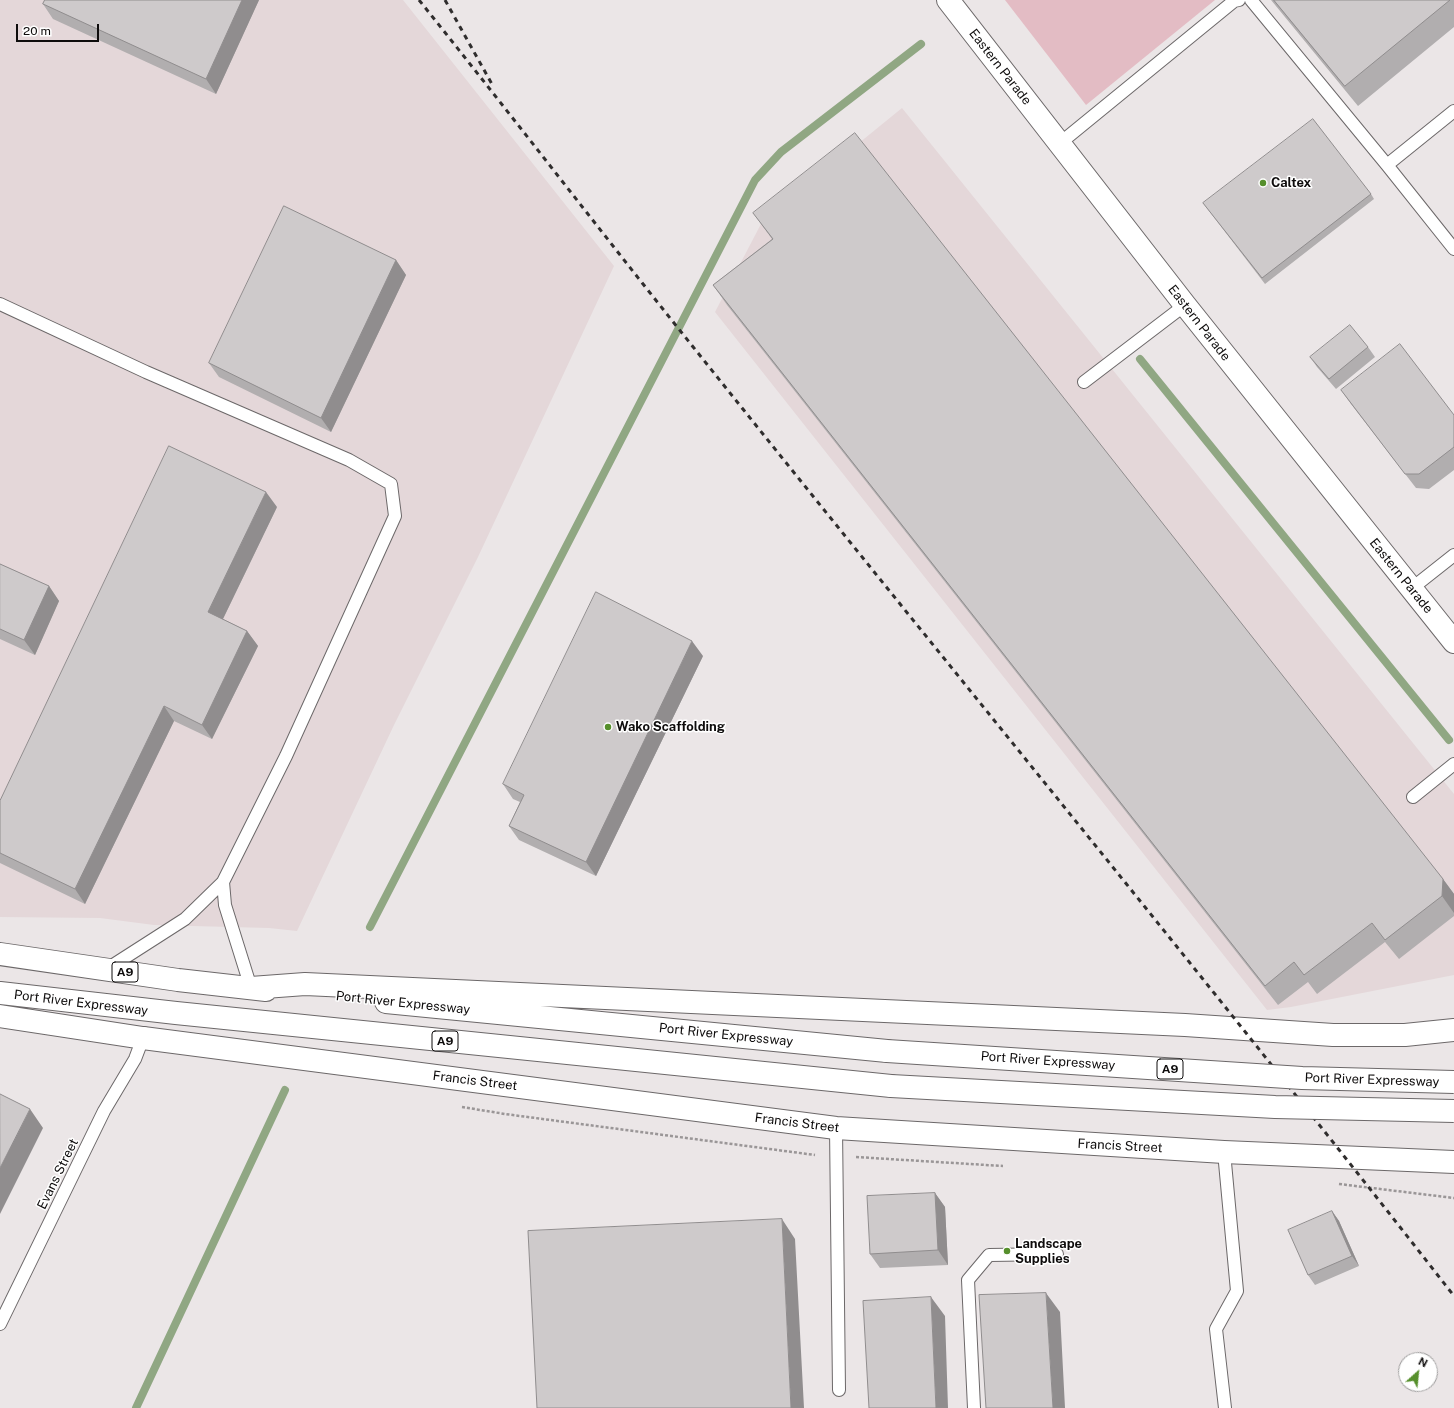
<!DOCTYPE html>
<style>
body{margin:0}
#map{position:relative;width:1454px;height:1408px;overflow:hidden;background:#ebe6e7;font-family:"Public Sans",sans-serif}
canvas{display:block}
.north{position:absolute;left:1398px;top:1352px;width:40px;height:40px;box-sizing:border-box;background:#fff;border:1px solid #9f9e9e;border-radius:50%;rotate:27deg;font-size:11px;font-weight:700;line-height:16px;text-align:center;color:#0e0c0c}
.north::after{content:'';display:block;margin:auto;width:14px;height:18px;background:#568f2c;clip-path:polygon(50% 0,100% 100%,50% 72%,0 100%)}
.scale{position:absolute;left:16px;top:24px;width:83px;height:18px;box-sizing:border-box;border:2px solid #0e0c0c;border-top:0;padding-left:5px;font-size:12px;line-height:14px;white-space:nowrap;color:#0e0c0c;-webkit-text-stroke:3px #fff;paint-order:stroke}
</style>
<div id="map">
<canvas width="1454" height="1408"></canvas>
<div class="north">N</div>
<div class="scale">20 m</div>
</div>
<script>
const ctx = document.querySelector('canvas').getContext('2d');
ctx.lineJoin = 'round';
function fillPath(path, color) { ctx.fillStyle = color; ctx.fill(path, 'evenodd'); }
function trace(path, color, width, dash) { ctx.strokeStyle = color; ctx.lineWidth = width; ctx.lineCap = dash ? 'butt' : 'round'; ctx.setLineDash(dash || []); ctx.stroke(path); }
function drawText(font, color, halo, rows, align = 'center') {
  ctx.font = font + ' "Public Sans",sans-serif'; ctx.lineWidth = 3; ctx.setLineDash([]); ctx.textBaseline = 'middle'; ctx.strokeStyle = halo; ctx.fillStyle = color; for (const [text, x, y, turn = 0] of rows) {
    ctx.save(); ctx.translate(x, y); ctx.rotate((+turn || 0) * Math.PI / 180); ctx.textAlign = isNaN(turn) ? turn : align; if (halo) ctx.strokeText(text, 0, 0); ctx.fillText(text, 0, 0); ctx.restore();
  }
}
fillPath(new Path2D(`
 M0,0H403L614,266L478,557L394,725L297,931L269,928L154,925L100,918L0,917Z
 M902,108L1454,794V975L1291,1007L1267,1010L715,312L762,222Z`), '#e4d7d9');
fillPath(new Path2D(`
 M1005,0H1215L1086,105Z`), '#e3bcc4');
trace(new Path2D(`
 M1140,359L1449,740
 M370,927L755,180L781,152L921,44
 M136,1408L285,1090`), '#90a783', 8);
const service = new Path2D(`
 M1251,0L1387,165L1454,249
 M1059,144L1234,1L1239,0
 M1387,165L1454,111
 M0,304L146,372L349,460L391,484L395,516L286,756L223,882L225,905L251,988
 M1084,382L1185,305
 M1411,589L1454,555
 M1413,797L1454,764
 M107,969L185,919L223,882
 M836,1128L839,1390
 M1224,1152L1237,1291L1216,1329L1225,1408
 M0,1324L104,1111L135,1059L143,1038
 M974,1408L968,1280L989,1255L1057,1254`);
const secondary = new Path2D(`
 M948,0L1185,305L1454,642
 M143,1038L836,1128L1224,1152L1454,1162`);
const motorway = new Path2D(`
 M0,954L178,980L266,990
 M251,988L305,984L1185,1025L1333,1035H1405L1454,1030
 M0,993L176,1013L891,1086
 M386,1002L887,1051
 M0,1016L143,1038`);
trace(service, '#6c6869', 14);
trace(secondary, '#6c6869', 24);
trace(motorway, '#6c6869', 24);
trace(new Path2D(`
 M462,1107L505,1114L815,1155
 M856,1157L1003,1166
 M1339,1184L1454,1198`), '#9a9697', 2.5, [3, 2]);
trace(service, '#fff', 12);
trace(secondary, '#fff', 22);
trace(motorway, '#fff', 22);
trace(new Path2D(`
 M419,0C513,117 604,236 698,353C950,668 1206,978 1454,1296
 M445,0L493,86`), '#2f2d2d', 3, [5, 5]);
const motorwayBridge = new Path2D(`
 M887,1051L1302,1078L1454,1082
 M891,1086L1275,1107L1454,1111`);
trace(motorwayBridge, '#6c6869', 24, []);
trace(motorwayBridge, '#fff', 22);
fillPath(new Path2D(`
 M45,0H259L216,94L53,19L43,4Z
 M1271,0H1454V27L1358,106Z
 M1371,194L1374,199L1265,284L1203,203Z
 M753,213L1443,879L1454,894V916L1399,959L1385,942L1317,994L1308,982L1278,1005L727,305L713,285L772,239Z
 M396,260L406,275L331,432L219,377L209,363Z
 M1368,347L1375,357L1336,389L1317,367L1310,357Z
 M1341,390L1454,415V470L1429,489L1416,488L1351,404Z
 M277,507L223,619L247,631L258,646L212,739L174,721L85,904L0,863V801Z
 M0,564L49,586L59,601L35,655L0,639Z
 M703,656L596,876L519,840L509,826L520,802L513,799L503,784Z
 M935,1193L945,1207L948,1265L880,1268L870,1254Z
 M1332,1211L1339,1221L1359,1266L1315,1285L1308,1275Z`), '#b1aeaf');
fillPath(new Path2D(`
 M242,0H259L216,94L206,79Z
 M396,260L406,275L331,432L321,418Z
 M266,492L277,507L219,627L208,612Z
 M49,586L59,601L35,655L24,640Z
 M247,631L258,646L212,739L202,725Z
 M692,641L703,656L596,876L586,862Z
 M164,706L174,721L85,904L75,889Z
 M1443,879L1454,894V913L1442,896Z
 M30,1109L43,1128L0,1214V1168Z
 M935,1193L945,1207L948,1265L938,1250Z
 M1332,1211L1339,1221L1359,1266L1352,1256Z
 M782,1219L795,1239L804,1408H791Z
 M1046,1293L1060,1312L1065,1408H1053Z
 M931,1297L945,1316L948,1408H936Z`), '#908d8e');
const building = new Path2D(`
 M45,0H242L206,79L43,4Z
 M1274,0H1450L1345,86Z
 M1313,119L1371,194L1262,278L1203,203Z
 M855,133L1443,879L1442,896L1385,940L1372,923L1304,975L1294,962L1265,986L713,285L773,239L753,213Z
 M284,206L396,260L321,418L209,363Z
 M1350,325L1368,347L1329,379L1310,357Z
 M1400,344L1454,415V447L1419,474H1405L1341,390Z
 M169,446L266,492L208,612L247,631L202,725L164,706L75,889L0,853V801Z
 M0,564L49,586L24,640L0,629Z
 M596,592L692,641L586,862L509,826L524,795L503,784Z
 M0,1094L30,1109L0,1168Z
 M935,1193L938,1250L870,1254L867,1196Z
 M1332,1211L1352,1256L1308,1275L1288,1230Z
 M782,1219L791,1408H537L528,1231Z
 M1046,1293L1053,1408H986L979,1295Z
 M931,1297L936,1408H869L863,1301Z`);
fillPath(building, '#cecacb');
trace(building, '#908d8e', 1);
for (const [x, y, r, color] of [
 [1263,183,4,"#568f2c"],
 [608,727,4,"#568f2c"],
 [1007,1251,4,"#568f2c"]
]) { const dot = new Path2D(); dot.arc(x, y, r, 0, 2 * Math.PI); ctx.fillStyle = color; ctx.fill(dot); trace(dot, '#fff', 1.5); }
for (const [x, y, w] of [
 [125,972,26],
 [445,1041,26],
 [1170,1069,26]
]) { const box = new Path2D(); box.roundRect(x - w / 2, y - 10, w, 20, 3); ctx.fillStyle = '#fff'; ctx.fill(box); trace(box, '#0e0c0c', 1); }
drawText('bold 12px', '#0e0c0c', null, [
 ["A9",125,972],
 ["A9",445,1041],
 ["A9",1170,1069]
]);
drawText('13px', '#0e0c0c', '#fff', [
 ["Eastern Parade",1000,67,52],
 ["Eastern Parade",1199,323,52],
 ["Eastern Parade",1401,576,51],
 ["Port River Expressway",81,1003,7],
 ["Port River Expressway",403,1003,6],
 ["Port River Expressway",726,1035,6],
 ["Port River Expressway",1048,1061,4],
 ["Port River Expressway",1372,1080,2],
 ["Francis Street",475,1081,7],
 ["Francis Street",797,1123,7],
 ["Francis Street",1120,1146,3],
 ["Evans Street",58,1174,-64]
]);
drawText('bold 13px', '#0e0c0c', '#fff', [
 ["Caltex",1271,183],
 ["Wako Scaffolding",616,727],
 ["Landscape",1015,1244],
 ["Supplies",1015,1259]
], 'left');
</script>
